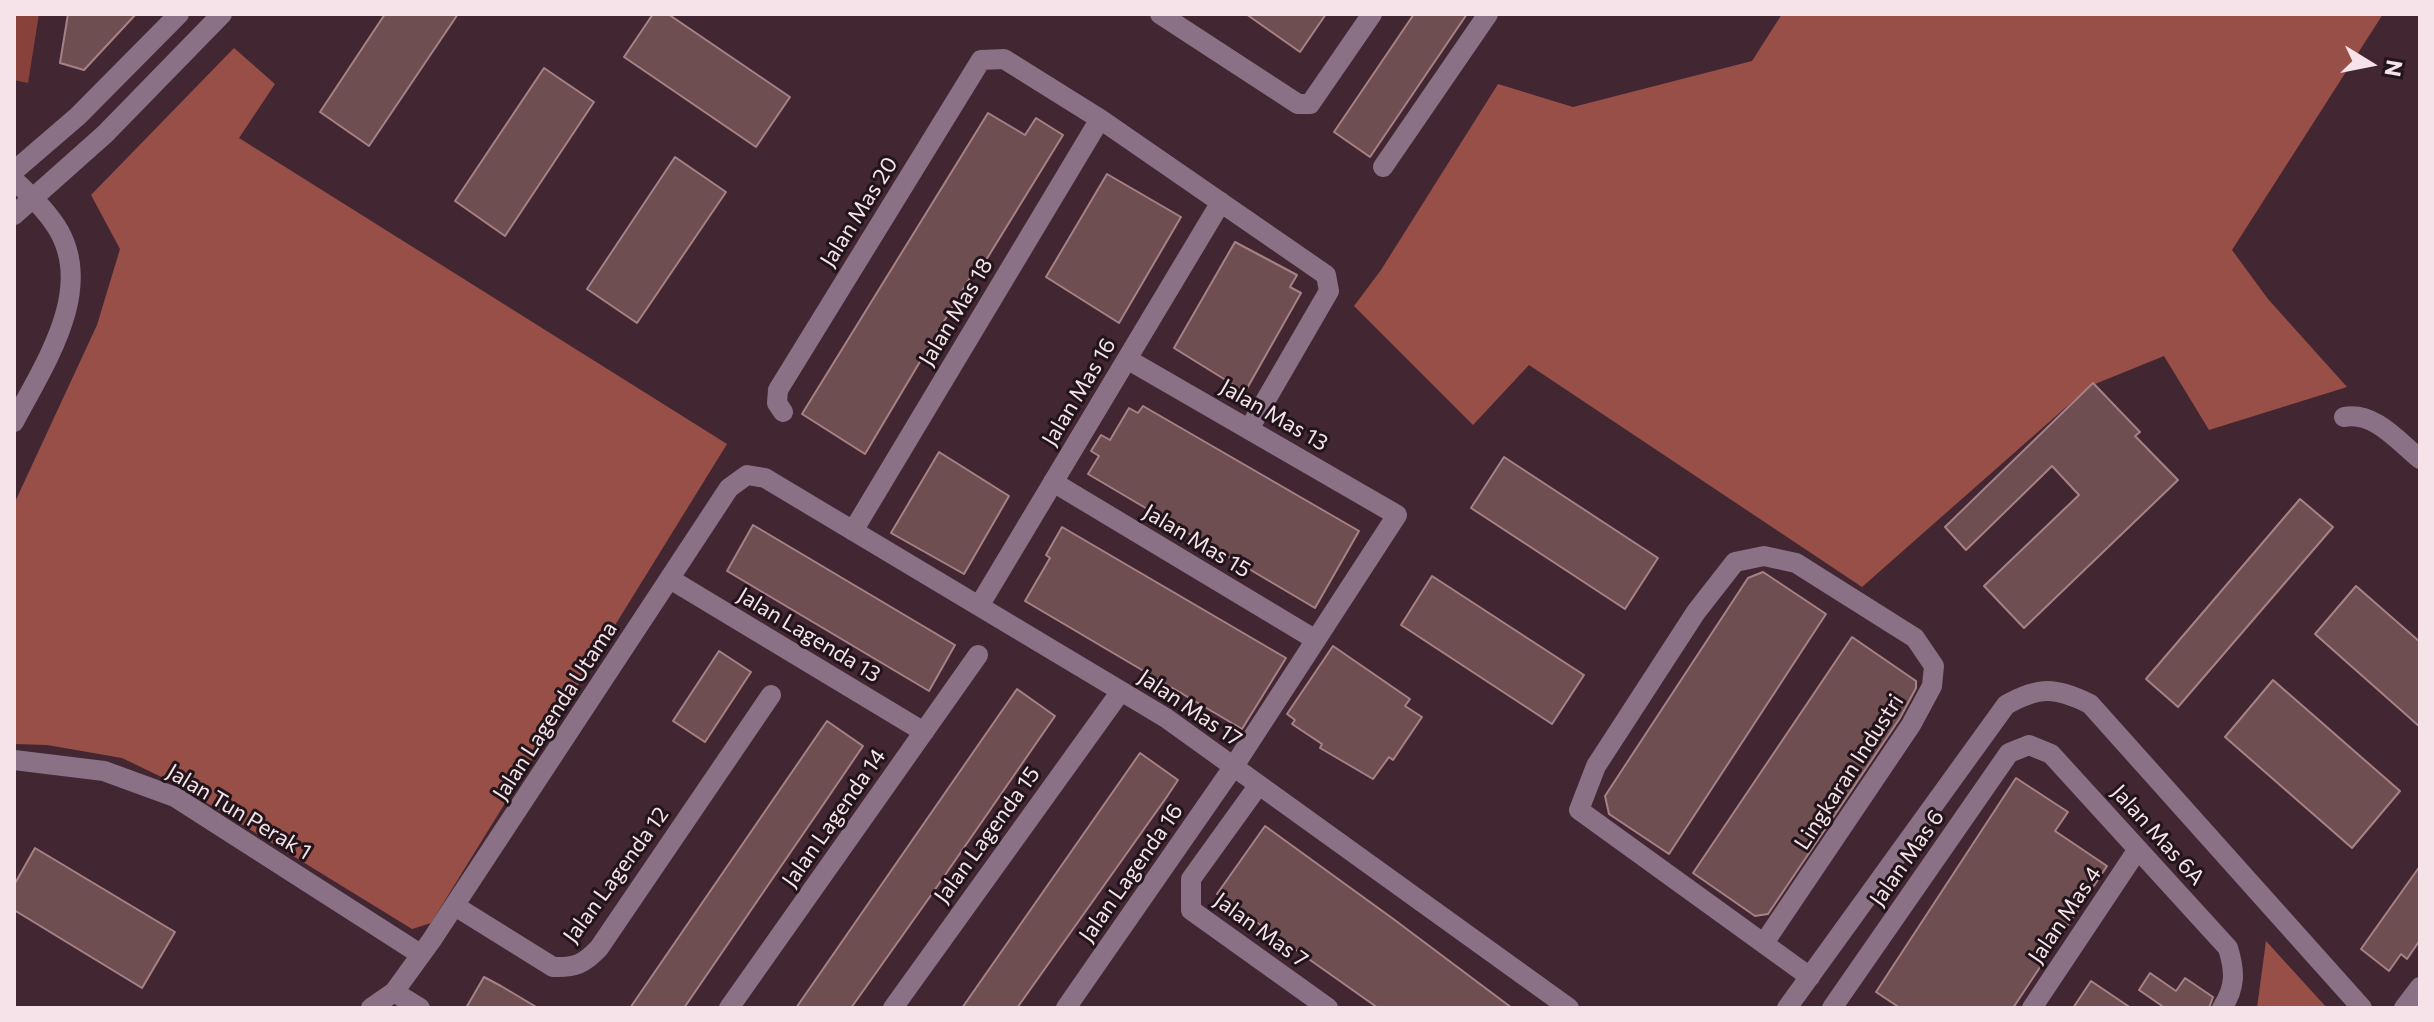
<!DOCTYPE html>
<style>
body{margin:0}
#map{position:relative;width:2434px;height:1022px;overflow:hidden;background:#422733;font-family:Commissioner,sans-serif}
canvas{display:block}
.frame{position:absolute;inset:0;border:16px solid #f6e3ea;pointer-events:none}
.north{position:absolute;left:2330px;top:24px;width:80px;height:80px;-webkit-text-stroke:6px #21141a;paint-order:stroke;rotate:100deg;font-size:22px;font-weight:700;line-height:32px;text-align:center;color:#f6e3ea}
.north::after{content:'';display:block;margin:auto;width:28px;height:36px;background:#f6e3ea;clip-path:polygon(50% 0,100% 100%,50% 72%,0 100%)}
</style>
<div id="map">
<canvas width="2434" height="1022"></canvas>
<div class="frame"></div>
<div class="north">N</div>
</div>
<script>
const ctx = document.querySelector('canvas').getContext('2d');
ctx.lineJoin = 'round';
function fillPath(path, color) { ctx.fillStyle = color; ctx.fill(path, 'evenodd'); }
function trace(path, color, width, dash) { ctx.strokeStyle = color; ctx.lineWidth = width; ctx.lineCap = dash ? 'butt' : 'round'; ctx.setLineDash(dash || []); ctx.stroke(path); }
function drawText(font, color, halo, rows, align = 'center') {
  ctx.font = font + ' Commissioner,sans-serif'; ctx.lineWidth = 6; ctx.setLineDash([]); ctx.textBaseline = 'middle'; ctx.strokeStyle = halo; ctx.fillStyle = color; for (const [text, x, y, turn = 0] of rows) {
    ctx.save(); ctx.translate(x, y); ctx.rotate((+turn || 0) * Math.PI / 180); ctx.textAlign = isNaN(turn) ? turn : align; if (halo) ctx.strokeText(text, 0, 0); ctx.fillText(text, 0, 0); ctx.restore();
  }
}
fillPath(new Path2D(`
 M14,14H39L28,83L14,80Z`), '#89423b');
fillPath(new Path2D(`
 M1782,14H2383L2232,250L2268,299L2347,387L2209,430L2164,356L2090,386L1862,587L1529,365L1473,425L1354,306L1381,270L1498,84L1573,107L1752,61Z
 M234,48L275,84L239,138L727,444L431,923L412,929L176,784L122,758L47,745L14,744V504L97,325L120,249L91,195Z
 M2266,941L2327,1008H2257Z`), '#984f47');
const building = new Path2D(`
 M68,14H136L84,70L60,63Z
 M385,14H458L369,146L320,112Z
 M653,14H668L790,97L756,147L624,57Z
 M1246,14H1326L1300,52Z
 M1414,14H1467L1370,157L1334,132Z
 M544,68L594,102L505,236L455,201Z
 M988,113L1025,135L1036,118L1063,135L975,278L971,276L865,454L802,414Z
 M675,157L726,192L637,323L587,289Z
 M1107,174L1181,217L1119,323L1046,277Z
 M1235,242L1297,275L1290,287L1301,293L1245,392L1174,348Z
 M2093,383L2140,432L2135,436L2178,480L2024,628L1984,586L2079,495L2052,466L1966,550L1945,527Z
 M1143,406L1359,531L1315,608L1088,474L1099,456L1091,451L1101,435L1110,440L1129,408L1138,413Z
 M939,452L1009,496L964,574L891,533Z
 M1504,457L1658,558L1625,609L1471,508Z
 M2300,499L2333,527L2178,707L2146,679Z
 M753,525L955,645L929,691L727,571Z
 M1062,527L1286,658L1242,729L1025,601L1050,558L1046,555Z
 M1763,572L1826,614L1669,854L1609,814L1605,796L1748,578Z
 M1432,576L1584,675L1552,724L1401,625Z
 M2356,586L2420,642V727L2315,634Z
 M1852,637L1916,681V688L1900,718L1768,914L1755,916L1693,873Z
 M1333,646L1410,699L1405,706L1422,717L1393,760L1389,757L1373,779L1320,748L1322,744L1292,724L1295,720L1287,714Z
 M719,651L751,672L705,742L673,721Z
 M2273,680L2400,791L2352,848L2225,737Z
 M1017,689L1055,716L934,891L851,1008H796Z
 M827,721L863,746L827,799L684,1008H630Z
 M1140,753L1178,780L1166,798L1017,1008H962Z
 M2016,778L2068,812L2055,831L2107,866L2013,1008H1900L1876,992Z
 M1265,826L1392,918L1512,1008H1378L1238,909L1217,894Z
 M35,848L175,932L142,988L14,910V885Z
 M2420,866V940L2407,959L2401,954L2389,971L2361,949Z
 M2150,973L2176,991L2185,978L2213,997L2209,1008H2165L2139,990Z
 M484,977L501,986L538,1008H466Z
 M2091,981L2131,1008H2073Z`);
fillPath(building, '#6f4e52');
trace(building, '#a68186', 2);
trace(new Path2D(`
 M1160,14L1298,104H1310L1372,14
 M1383,167L1488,14
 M14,171L78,116L179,14
 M14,180C29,194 45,209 56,226C97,289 43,366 14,422
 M14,215L105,134L222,14
 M783,412L777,403L778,390L981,60L1004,59L1100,119L1326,275L1329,291L1249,429
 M2344,417C2374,411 2398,441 2420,459
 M1053,482L1316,640
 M853,531L1100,119
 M670,579L924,732
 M979,606L1221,202
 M14,760L104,771L175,797L420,954
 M1258,786L1191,879V910L1328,1008
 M455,906L553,967C575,968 584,964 599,948L771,695
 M1764,943L1911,725L1932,686L1934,666L1915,638L1796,563L1764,556L1735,562L1696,612L1596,766L1579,810L1810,977
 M394,992L420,1008
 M371,1008L394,992L431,941L729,488L747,475L765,478L1166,718L1569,1008
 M729,1008L978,655
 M893,1008L1121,691
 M1066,1008L1234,766L1397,515L1127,359
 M1787,1008L2006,705C2039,686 2056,687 2090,704L2362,1008
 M1832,1008L2009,753L2029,745L2051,754L2228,948C2235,971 2236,987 2222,1008
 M2032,1008L2138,849
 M2404,1008L2420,987`), '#8b7186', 20);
drawText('22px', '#f6e3ea', '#21141a', [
 ["Jalan Mas 20",859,212,-58],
 ["Jalan Mas 18",956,312,-59],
 ["Jalan Mas 16",1079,392,-59],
 ["Jalan Mas 13",1274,415,30],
 ["Jalan Mas 15",1197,541,31],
 ["Jalan Lagenda 13",809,635,31],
 ["Jalan Mas 17",1190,708,34],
 ["Jalan Lagenda Utama",555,711,-57],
 ["Lingkaran Industri",1849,772,-57],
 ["Jalan Tun Perak 1",239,812,31],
 ["Jalan Lagenda 14",834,818,-55],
 ["Jalan Lagenda 15",987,835,-54],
 ["Jalan Mas 6A",2158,835,48],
 ["Jalan Mas 6",1907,858,-55],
 ["Jalan Lagenda 16",1131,873,-55],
 ["Jalan Lagenda 12",616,875,-54],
 ["Jalan Mas 4",2065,915,-56],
 ["Jalan Mas 7",1261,930,36]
]);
</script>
